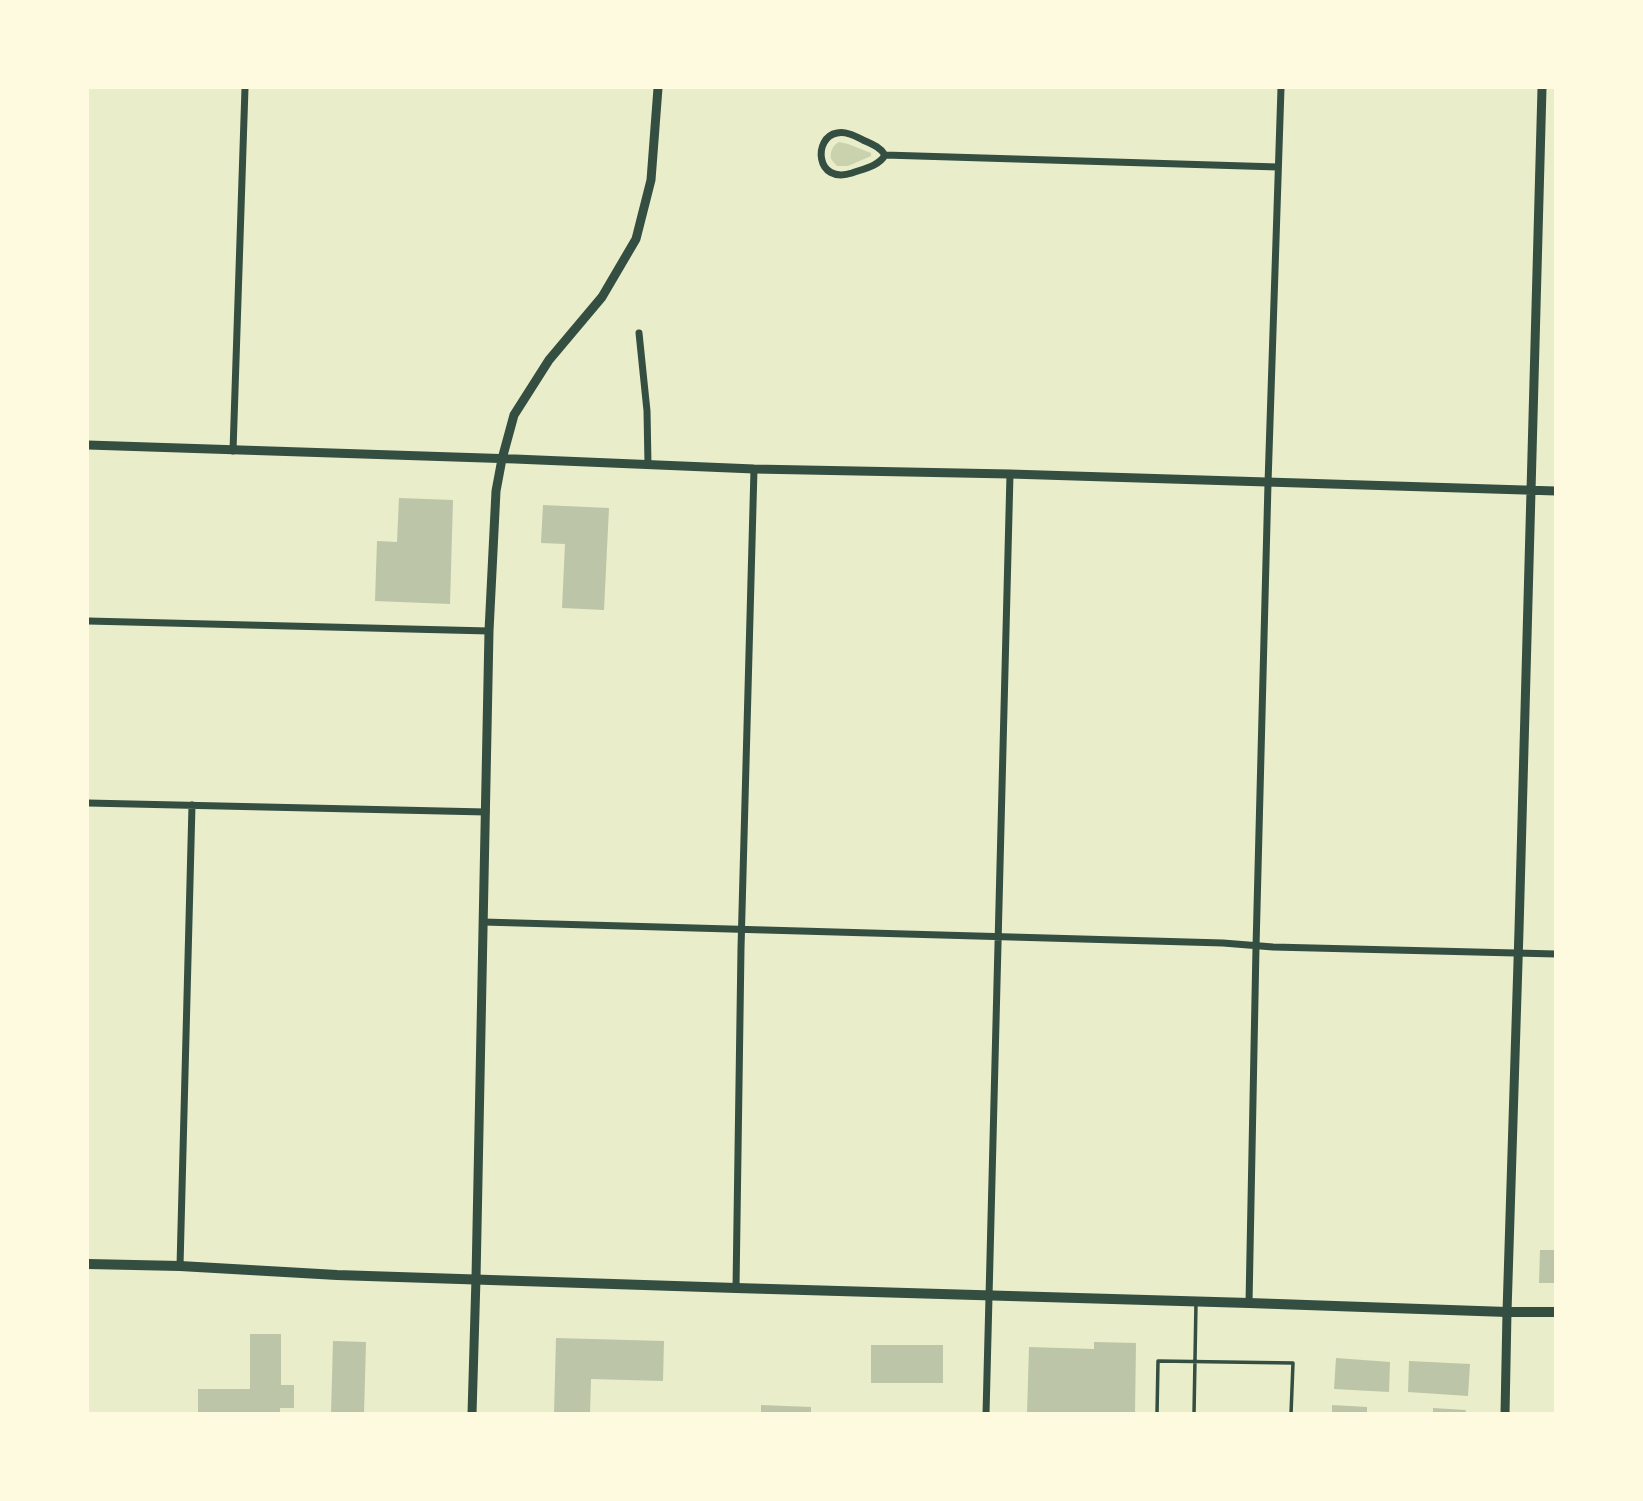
<!DOCTYPE html>
<style>
body{margin:0}
#map{position:relative;width:1643px;height:1501px;overflow:hidden;background:#e9edc9;font-family:"Roboto Condensed",sans-serif}
canvas{display:block}
.frame{position:absolute;inset:0;border:89px solid #fefae0;pointer-events:none}
</style>
<div id="map">
<canvas width="1643" height="1501"></canvas>
<div class="frame"></div>
</div>
<script>
const ctx = document.querySelector('canvas').getContext('2d');
ctx.lineJoin = 'round';
function fillPath(path, color) { ctx.fillStyle = color; ctx.fill(path, 'evenodd'); }
function trace(path, color, width, dash) { ctx.strokeStyle = color; ctx.lineWidth = width; ctx.lineCap = dash ? 'butt' : 'round'; ctx.setLineDash(dash || []); ctx.stroke(path); }
fillPath(new Path2D(`
 M839,142L848,144L871,153V156L848,166H837L831,159C830,152 832,146 839,142Z`), '#cad2ad');
fillPath(new Path2D(`
 M399,498L453,500L450,604L375,601L377,541L397,542Z
 M543,505L609,508L604,610L562,608L565,544L541,543Z
 M1540,1250H1556V1283H1539Z
 M250,1334H281V1385H294V1408H280V1414H198V1389H250Z
 M556,1338L664,1341L663,1381L591,1379L590,1414H554Z
 M333,1341L366,1342L364,1414H331Z
 M1094,1342L1136,1343L1135,1414H1027L1029,1347L1094,1349Z
 M871,1345H943V1383H871Z
 M1336,1358L1390,1362L1389,1392L1334,1389Z
 M1409,1361L1470,1364L1468,1396L1408,1392Z
 M761,1405L811,1407V1414H761Z
 M1332,1405L1367,1407V1414H1332Z
 M1433,1408L1466,1410L1465,1414H1433Z`), '#bcc5a7');
trace(new Path2D(`
 M1157,1414L1158,1361L1293,1363L1291,1414
 M1194,1414L1196,1303`), '#344e41', 3.5);
trace(new Path2D(`
 M885,155C879,166 863,169 852,173C815,185 813,137 837,133C846,131 855,136 863,140C872,144 880,147 885,155L1278,167
 M639,333L647,411L648,465
 M233,451L245,88
 M88,621L489,631
 M88,803L486,812
 M483,922L1223,943L1273,947L1556,954
 M180,1266L192,805
 M736,1288L741,948L754,469
 M1249,1303L1256,947L1268,483L1281,88
 M986,1414L1010,474`), '#344e41', 7);
trace(new Path2D(`
 M88,445L515,459L754,469L1010,474L1556,491
 M472,1414L476,1278L489,631L496,491L502,459L514,415L549,360L602,297L636,239L651,180L658,88
 M1505,1414L1507,1312L1519,930L1542,88`), '#344e41', 9);
trace(new Path2D(`
 M88,1264L180,1266L337,1275L736,1288L1249,1303L1507,1312H1556`), '#344e41', 10);
</script>
